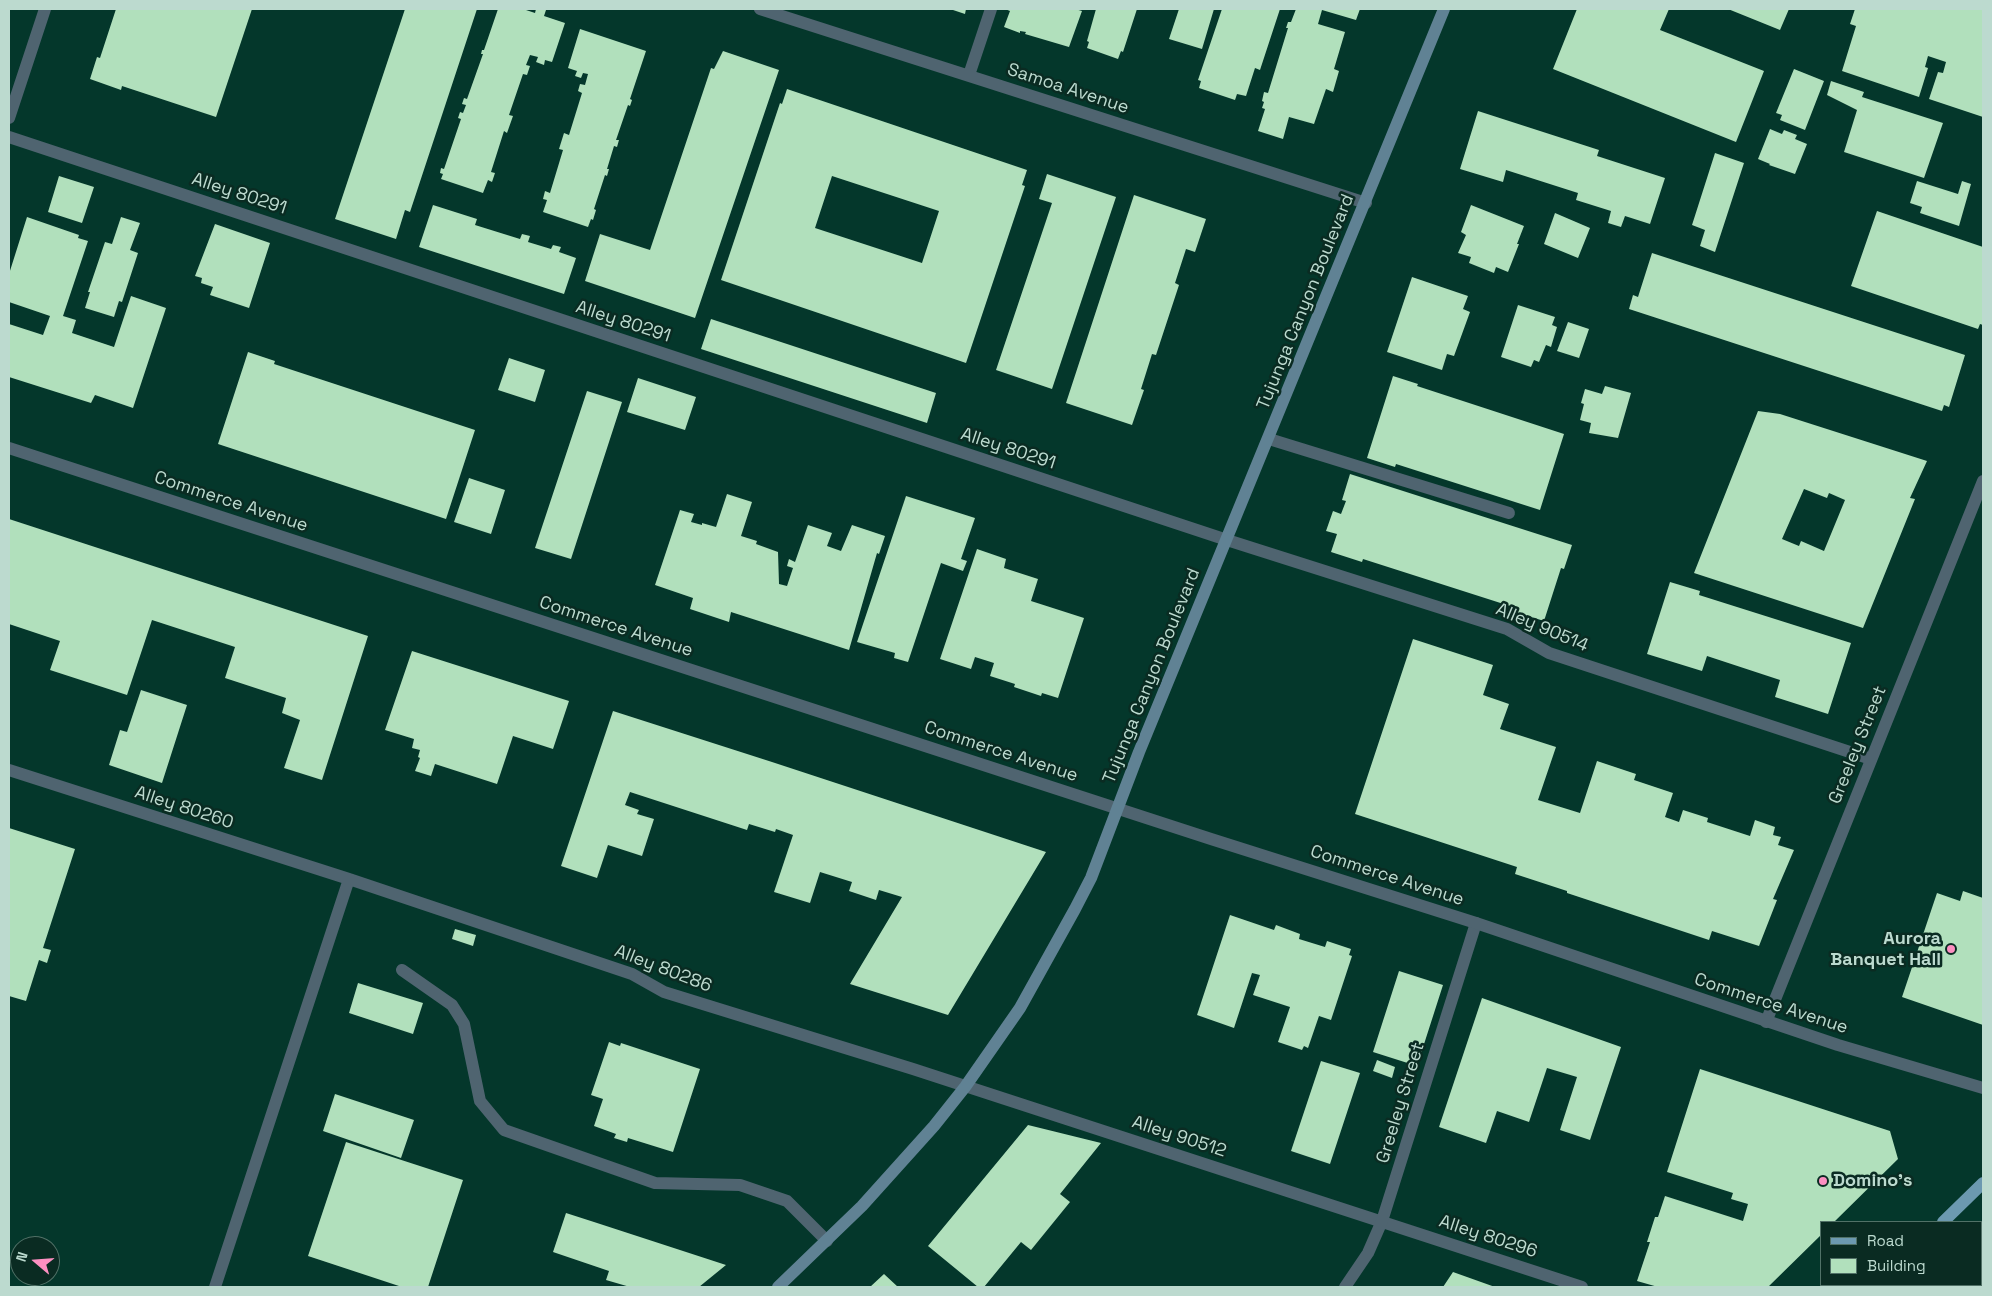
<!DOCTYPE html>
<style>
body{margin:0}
#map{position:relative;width:1992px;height:1296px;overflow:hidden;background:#04372b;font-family:"Space Grotesk",sans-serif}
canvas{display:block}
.frame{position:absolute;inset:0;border:10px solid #bcdacf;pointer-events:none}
.legend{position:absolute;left:1820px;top:1221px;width:162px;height:65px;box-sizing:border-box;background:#0a2b22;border:1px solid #517167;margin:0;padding:6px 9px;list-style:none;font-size:15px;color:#bcdacf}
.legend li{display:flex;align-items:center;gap:10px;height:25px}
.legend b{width:25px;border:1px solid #517167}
.north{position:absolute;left:10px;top:1236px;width:50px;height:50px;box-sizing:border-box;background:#0a2b22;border:1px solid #517167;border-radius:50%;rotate:288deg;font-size:14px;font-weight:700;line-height:20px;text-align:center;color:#bcdacf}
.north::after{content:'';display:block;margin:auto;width:18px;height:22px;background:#fc8fc1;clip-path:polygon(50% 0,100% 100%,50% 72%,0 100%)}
</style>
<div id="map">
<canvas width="1992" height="1296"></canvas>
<div class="frame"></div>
<ul class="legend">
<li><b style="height:6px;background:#6c99b0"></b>Road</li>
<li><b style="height:14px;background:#b1e0bc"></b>Building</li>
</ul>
<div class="north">N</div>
</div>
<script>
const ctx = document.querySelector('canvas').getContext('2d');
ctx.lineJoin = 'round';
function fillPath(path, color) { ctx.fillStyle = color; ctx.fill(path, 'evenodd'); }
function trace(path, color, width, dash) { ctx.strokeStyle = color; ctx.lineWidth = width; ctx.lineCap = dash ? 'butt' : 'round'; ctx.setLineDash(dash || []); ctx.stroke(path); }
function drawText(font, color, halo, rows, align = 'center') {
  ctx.font = font + ' "Space Grotesk",sans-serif'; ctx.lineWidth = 5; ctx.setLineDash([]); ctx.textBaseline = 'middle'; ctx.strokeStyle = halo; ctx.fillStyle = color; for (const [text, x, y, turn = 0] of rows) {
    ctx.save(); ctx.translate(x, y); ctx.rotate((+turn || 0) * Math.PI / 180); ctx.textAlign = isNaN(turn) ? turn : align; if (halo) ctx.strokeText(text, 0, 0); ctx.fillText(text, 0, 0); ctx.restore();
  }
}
fillPath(new Path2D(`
 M116,9H252L216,117L122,86L121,90L90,79L97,57L100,58Z
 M405,9H477L410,212L405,210L396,239L335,219Z
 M498,9H523L535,13L536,9H542L546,10L544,16L565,23L552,62L545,60L544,65L536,62L538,57L530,55L526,65L530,66L527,75L523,74L509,115L513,116L507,133L504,131L491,172L495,173L492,182L488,180L483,193L441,179L443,174L440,173L441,168L444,169L461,119L458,118L460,112L463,113L466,105L462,104L464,98L467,99L483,54H481L482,50H484Z
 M950,9H966L965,14Z
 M1005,9H1075L1082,11L1069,47L1025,34L1026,32L1020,31V33L1004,27L1010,11Z
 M1096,9H1137L1123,52L1121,51L1118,59L1087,48L1089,42L1087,41Z
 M1179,9H1214L1202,49L1169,39Z
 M1222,9H1280L1260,70L1255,68L1246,96L1237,94L1235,100L1199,88L1201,81L1198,80Z
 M1296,9H1360L1356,20L1322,10L1318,24L1345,32L1334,69L1339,71L1333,92L1326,89L1314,124L1289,117L1283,139L1258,131L1265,109L1262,108L1264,102L1262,101L1264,92L1268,93L1288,28H1286L1288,22H1291Z
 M1577,9H1669L1660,30L1764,71L1736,142L1553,69Z
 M1728,9H1789L1780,30Z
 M1855,9H1983V117L1929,99L1938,72L1943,73L1946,62L1928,56L1925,67L1928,68L1919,97L1842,71L1856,26L1850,24Z
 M580,29L646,51L630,99L632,100L630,106L628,105L616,140H619L617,147L614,146L607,169H609L607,176L605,175L594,209L596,210L593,220L591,219L588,227L543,212L547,200L543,199L545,191L550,193L563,150L559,149L564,133L569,135L582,93L578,91L580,84L585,85L588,74L583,73L581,78L575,76L577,71L568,68Z
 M723,51L779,70L695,318L585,281L600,234L650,250L711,68L714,69Z
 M1794,69L1824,81L1805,130L1780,120L1782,115L1776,113Z
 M1831,81L1864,92L1862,97L1943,123L1924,178L1844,152L1857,110L1827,95Z
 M787,89L1027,170L1022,185L1025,186L966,363L721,280L780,103L782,104ZM832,176L939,211L922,263L815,228Z
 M1478,111L1599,150L1597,156L1665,178L1650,224L1625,216L1621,227L1608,223L1611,211L1576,200L1578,193L1506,170L1503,182L1460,169Z
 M1770,129L1782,134L1784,130L1797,135L1795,139L1807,144L1795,174L1769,165L1770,164L1758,159Z
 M1715,153L1744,163L1715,252L1700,246L1705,230L1692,225Z
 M1047,174L1116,197L1052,389L996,370L1052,203L1039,199Z
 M59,176L94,187L82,223L48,212Z
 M1917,181L1958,194L1962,181L1971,184L1959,226L1920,213L1922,207L1910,203Z
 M1134,195L1206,219L1195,252L1186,249L1175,283L1179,285L1156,355L1152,354L1141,389L1144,390L1132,425L1066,403Z
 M433,205L477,219L475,225L520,239L522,234L530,236L528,242L551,249L553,245L561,247L559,252L576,258L564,294L419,247Z
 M1471,205L1524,226L1517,244H1519L1508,272L1496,267L1494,273L1469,263L1471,257L1458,253L1466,235L1461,232Z
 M1877,211L1983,247L1982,317L1983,325L1980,324L1978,329L1851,286Z
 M1555,213L1590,228L1578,258L1544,244Z
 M27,217L79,235L78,238L88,241L63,316L76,320L72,333L114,347L131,296L166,308L133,408L95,395L91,403L9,377V324L43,335L50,316L9,302V274Z
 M121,217L140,223L130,250L138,253L122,302L119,301L114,317L85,308L90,292H88L105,242L112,244Z
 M215,224L270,243L249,308L210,295L213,287L201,283L202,278L195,276Z
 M1652,253L1965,355L1949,407L1944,405L1942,411L1629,309L1633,295L1638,297Z
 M1412,277L1468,296L1463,309L1470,312L1454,356L1447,354L1442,370L1387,352Z
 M1518,305L1555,317L1552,325L1557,327L1551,347L1546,345L1539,362L1534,360L1531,367L1501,357Z
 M711,319L936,393L927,423L701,349Z
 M1568,322L1589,329L1579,358L1557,351Z
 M248,352L275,361L274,364L475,430L446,519L218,444Z
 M509,358L545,370L535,402L498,390Z
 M1393,376L1418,384L1417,386L1564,434L1540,510L1396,464L1395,467L1367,458Z
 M638,378L696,397L685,430L627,412Z
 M1605,386L1631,393L1618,438L1589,433L1591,423L1580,420L1584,404L1581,403L1585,389L1602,394Z
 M587,391L622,402L571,559L535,548Z
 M1758,411L1780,414L1927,461L1910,498L1915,499L1863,628L1694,573ZM1804,489L1827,498L1829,493L1845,500L1824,551L1801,541L1799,546L1782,539Z
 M1350,474L1572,545L1564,569L1561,568L1544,621L1512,611L1513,607L1363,559L1362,562L1331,552L1337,534L1326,531L1333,511L1341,514L1346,501L1342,500Z
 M469,478L505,490L491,534L454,522Z
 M727,494L752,502L741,536L757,541L756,544L778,552L779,584L787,586L793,568L787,566L789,559L795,562L808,525L832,533L827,546L841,551L852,525L885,536L879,554L877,553L849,650L731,612L729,622L690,609L693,598L655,585L680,510L694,514L691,522L702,525V523L716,527Z
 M906,496L975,518L961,559L967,561L963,571L941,563L908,662L894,658L895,653L857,642Z
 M9,519L368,636L322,780L284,768L300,720L282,713L286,698L225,678L235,647L152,620L127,695L50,670L60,641L9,624Z
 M977,549L1006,559L1004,568L1038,579L1031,601L1084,618L1058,698L1042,693L1041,696L1014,687L1015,684L990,676L994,663L975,657L971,669L940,659Z
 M1670,582L1700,591L1699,595L1851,643L1828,714L1775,697L1780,680L1707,656L1702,671L1647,654Z
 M1413,639L1493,665L1483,695L1509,704L1500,729L1556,747L1538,800L1580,813L1597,761L1636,774L1634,780L1673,793L1665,817L1679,822L1683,810L1708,818L1707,822L1750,836L1755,820L1775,827L1773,835L1781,837L1778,845L1794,850L1773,899L1777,900L1759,946L1712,931L1709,940L1567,893V891L1515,874L1517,867L1355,814Z
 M412,651L569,701L553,749L513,736L497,784L435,764L431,776L415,771L420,758L418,757L420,750L412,748L414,739L385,730Z
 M141,690L187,705L162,783L109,765L120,730L127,732Z
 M613,711L772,762L1046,852L948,1015L850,984L902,897L879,890L876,900L849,891L852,882L820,872L810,903L774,892L793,835L776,829L775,832L749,824L747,830L630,792L625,805L639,810L637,814L654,819L642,856L608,845L597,878L561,866Z
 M9,828L75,849L43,948L51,950L47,963L39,960L26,1001L9,996Z
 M1963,891L1983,898V1025L1902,997L1937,893L1960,901Z
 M1230,915L1274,930L1276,925L1300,934L1299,939L1325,947L1327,941L1351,949L1349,955L1352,956L1331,1020L1319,1016L1308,1048L1304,1046L1302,1050L1278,1042L1290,1007L1253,995L1260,975L1252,973L1234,1028L1197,1015Z
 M455,929L476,935L473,946L452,939Z
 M1399,971L1443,985L1417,1066L1373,1052Z
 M358,983L423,1003L413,1034L349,1013Z
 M1482,998L1621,1047L1590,1140L1560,1130L1577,1077L1547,1068L1529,1122L1497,1111L1486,1143L1439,1127Z
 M609,1042L620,1046L621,1043L700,1069L673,1152L628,1138L627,1142L614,1138L616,1134L594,1126L603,1099L591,1095Z
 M1377,1060L1395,1067L1392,1078L1373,1071Z
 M1321,1061L1360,1073L1330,1164L1291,1151Z
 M1700,1069L1890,1131L1898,1159L1834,1222H1821V1235L1768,1287H1658L1637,1281L1650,1242H1647L1655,1217H1658L1665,1196L1743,1221L1748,1204L1731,1199L1733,1193L1667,1172Z
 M335,1094L414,1120L401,1158L323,1131Z
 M1028,1125L1101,1143L1060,1194L1070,1202L1031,1250L1021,1242L984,1287H978L928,1246Z
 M346,1142L463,1180L428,1287H402L308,1256Z
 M566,1213L594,1222L726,1265L699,1287H630L606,1280L609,1271L553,1252Z
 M1453,1272L1495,1287H1443Z
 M884,1274L898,1287H870Z`), '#b1e0bc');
trace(new Path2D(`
 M9,137L1227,540L1507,629L1549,653L1871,759
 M1269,439L1509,513
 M9,770L349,879L632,974L664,992L913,1069L1582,1287
 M402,970L452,1005L464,1024L480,1101L504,1130L655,1183L740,1185L787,1201L827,1241
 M215,1287L349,879`), '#4f6470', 12);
trace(new Path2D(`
 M760,9L1366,203
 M969,75L991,9
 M1766,1022L1983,481
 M1345,1287L1368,1253L1382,1221L1476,923`), '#4f6470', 12);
trace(new Path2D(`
 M9,118L45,9
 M9,448L1211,839L1476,923L1838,1045L1983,1088`), '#4f6470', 12);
trace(new Path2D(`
 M778,1287L862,1206L934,1126L965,1087L1020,1008L1075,909L1091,878L1139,752L1444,9`), '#608294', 12);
trace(new Path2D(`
 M1943,1222L1983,1183
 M1877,1287L1880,1285`), '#6c99b0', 12);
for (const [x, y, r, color] of [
 [1951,949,5,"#fc8fc1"],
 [1823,1181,5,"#fc8fc1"]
]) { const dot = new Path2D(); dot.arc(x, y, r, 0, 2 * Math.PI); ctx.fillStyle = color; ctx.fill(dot); trace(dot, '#0a2b22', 2); }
drawText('18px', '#bcdacf', '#0a2b22', [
 ["Samoa Avenue",1068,89,18],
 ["Alley 80291",239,194,18],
 ["Tujunga Canyon Boulevard",1306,302,-68],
 ["Alley 80291",623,322,18],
 ["Alley 80291",1008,449,18],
 ["Commerce Avenue",231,502,18],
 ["Commerce Avenue",616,627,18],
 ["Alley 90514",1542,628,23],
 ["Tujunga Canyon Boulevard",1152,676,-68],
 ["Greeley Street",1858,745,-68],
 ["Commerce Avenue",1001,752,18],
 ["Alley 80260",184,808,18],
 ["Commerce Avenue",1387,876,18],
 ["Alley 80286",663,969,21],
 ["Commerce Avenue",1771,1004,18],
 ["Greeley Street",1401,1103,-73],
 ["Alley 90512",1179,1137,18],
 ["Alley 80296",1488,1237,18]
]);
drawText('bold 18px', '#bcdacf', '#0a2b22', [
 ["Aurora",1941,939],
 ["Banquet Hall",1941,960],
 ["Domino's",1833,1181,"left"]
], 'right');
</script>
